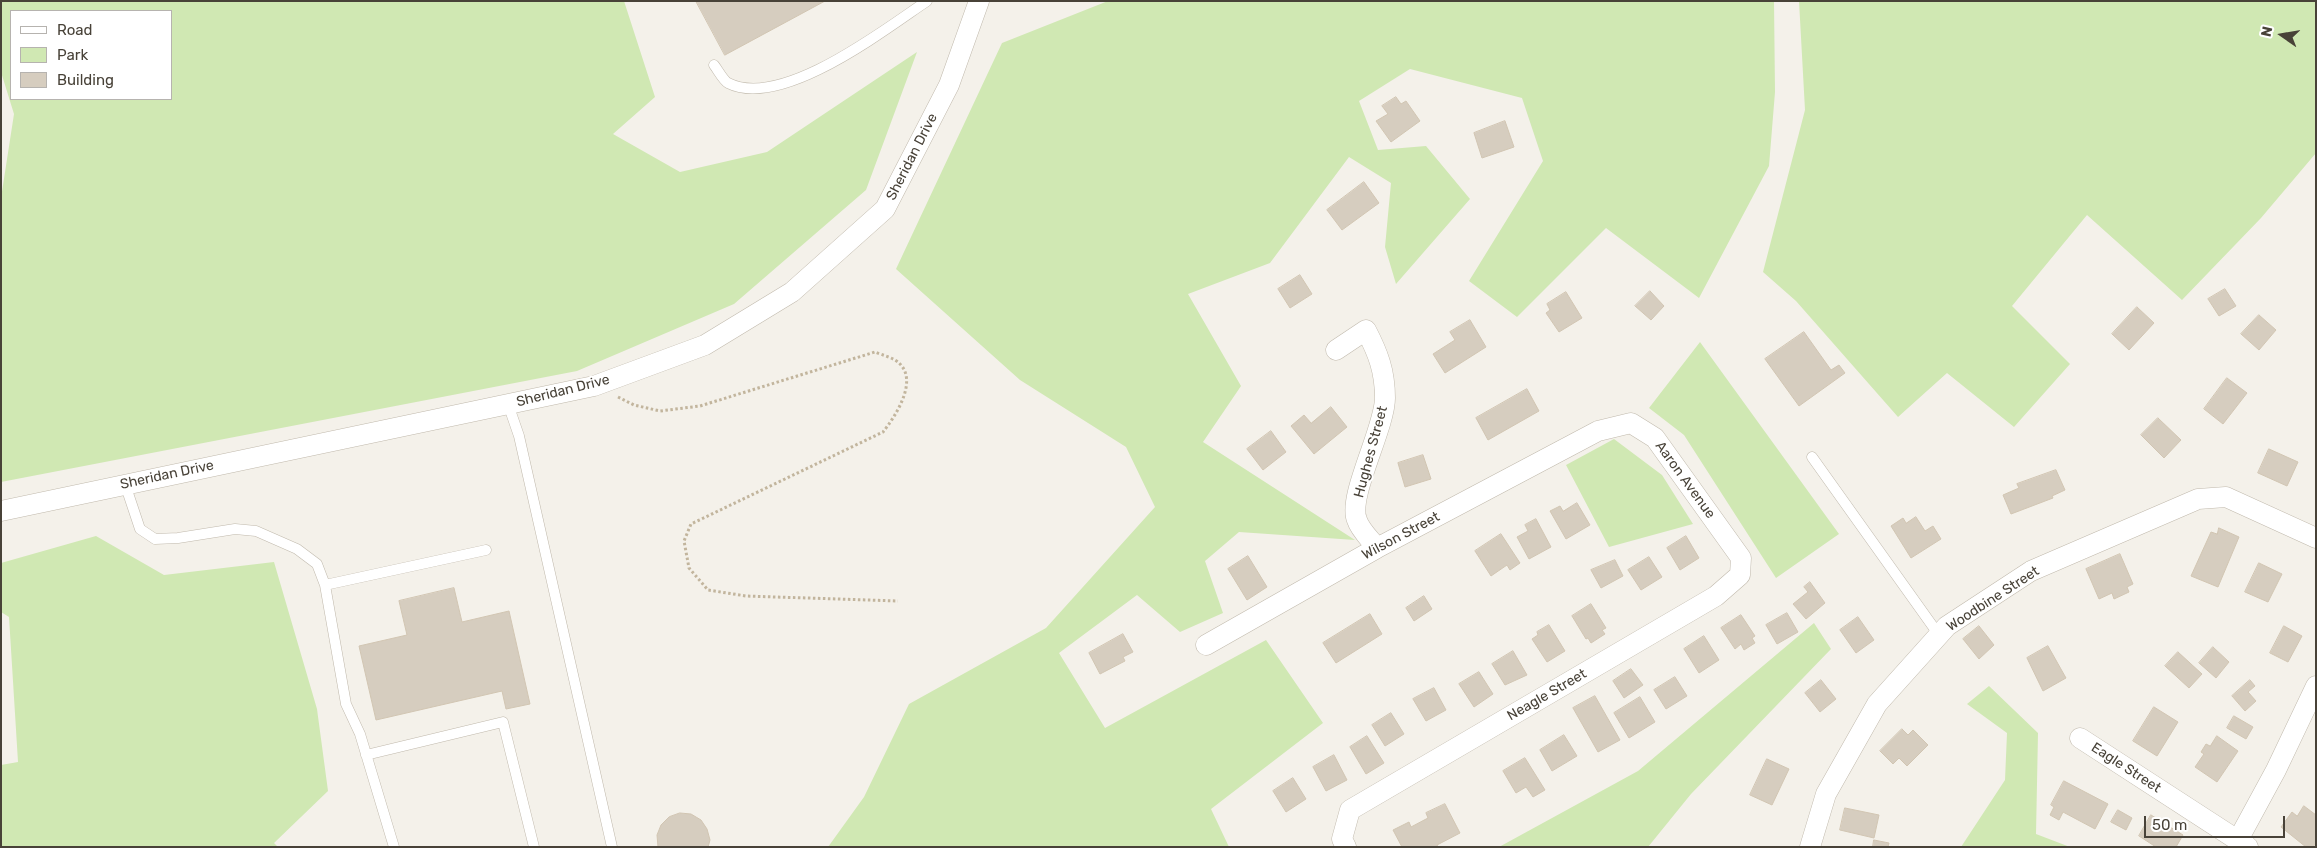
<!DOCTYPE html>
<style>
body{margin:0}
#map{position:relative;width:2317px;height:848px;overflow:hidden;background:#f4f1ea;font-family:Rubik,sans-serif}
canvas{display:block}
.frame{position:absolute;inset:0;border:2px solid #484238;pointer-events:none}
.legend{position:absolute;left:10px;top:10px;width:162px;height:90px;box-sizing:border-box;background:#fff;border:1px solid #b6b3af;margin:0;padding:6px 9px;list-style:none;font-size:15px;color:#484238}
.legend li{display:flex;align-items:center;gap:10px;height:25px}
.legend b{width:25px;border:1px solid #b6b3af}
.north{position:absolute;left:2257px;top:10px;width:50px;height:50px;-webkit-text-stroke:4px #fff;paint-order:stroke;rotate:283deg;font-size:14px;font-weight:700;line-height:20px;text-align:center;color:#484238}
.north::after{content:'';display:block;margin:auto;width:18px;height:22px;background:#484238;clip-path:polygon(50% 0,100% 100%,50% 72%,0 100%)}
.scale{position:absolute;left:2144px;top:816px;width:141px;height:22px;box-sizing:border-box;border:2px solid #484238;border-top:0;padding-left:6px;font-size:15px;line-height:18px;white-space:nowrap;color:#484238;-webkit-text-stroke:4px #fff;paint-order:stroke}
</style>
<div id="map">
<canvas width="2317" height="848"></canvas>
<div class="frame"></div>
<ul class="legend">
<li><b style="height:6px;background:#fff"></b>Road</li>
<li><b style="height:14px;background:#d0e8b3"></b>Park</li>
<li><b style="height:14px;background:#d6cdbf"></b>Building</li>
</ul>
<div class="north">N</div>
<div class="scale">50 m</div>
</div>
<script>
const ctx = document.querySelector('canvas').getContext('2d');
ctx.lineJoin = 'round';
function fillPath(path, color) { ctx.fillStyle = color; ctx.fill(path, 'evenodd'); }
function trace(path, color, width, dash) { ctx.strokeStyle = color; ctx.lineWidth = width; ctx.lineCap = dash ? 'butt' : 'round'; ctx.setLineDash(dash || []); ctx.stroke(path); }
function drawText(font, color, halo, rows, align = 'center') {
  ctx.font = font + ' Rubik,sans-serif'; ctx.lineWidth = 4; ctx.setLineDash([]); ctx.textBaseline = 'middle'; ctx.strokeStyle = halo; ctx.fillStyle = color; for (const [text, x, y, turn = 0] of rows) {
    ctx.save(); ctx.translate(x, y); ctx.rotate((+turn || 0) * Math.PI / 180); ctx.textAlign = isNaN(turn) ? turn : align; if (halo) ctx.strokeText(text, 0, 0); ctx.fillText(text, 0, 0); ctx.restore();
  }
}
fillPath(new Path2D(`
 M1,1H624L655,97L613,134L680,172L767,152L917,52L866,190L734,304L577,371L1,482V198L14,114L1,72ZM171,11V99H11V11Z
 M1108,1H1774L1775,92L1769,166L1699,298L1606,228L1517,317L1469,281L1543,161L1522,98L1410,69L1359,101L1378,150L1426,146L1470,199L1396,284L1385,247L1391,183L1349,157L1270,263L1188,294L1241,386L1203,442L1355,540L1239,532L1205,561L1223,613L1180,632L1137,595L1059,653L1105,728L1266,640L1323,723L1211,809L1229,847H828L864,797L909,704L1046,628L1155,507L1126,447L1020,380L896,269L1002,43Z
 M1799,1H2316V153L2261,218L2182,300L2087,215L2012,306L2070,364L2014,427L1947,373L1898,417L1796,301L1763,272L1805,110Z
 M1700,342L1839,534L1776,578L1684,435L1649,408Z
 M1614,439L1662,475L1693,524L1609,547L1566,465Z
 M96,536L164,575L274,562L317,709L328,791L274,843L278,847H1V765L18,762L9,617L1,612V563Z
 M1814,623L1831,649L1691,794L1648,847H1499L1638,771Z
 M1989,686L2038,733L2036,834L2070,847H1961L2005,780L2007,733L1967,704Z`), '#d0e8b3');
const building = new Path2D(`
 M696,1H825L725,55Z
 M1396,97L1401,104L1406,101L1420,121L1391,142L1376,121L1388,114L1382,106Z
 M1505,121L1514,147L1482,158L1474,133Z
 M1364,182L1379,203L1342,230L1327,210Z
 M1300,275L1312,294L1290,308L1278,289Z
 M2225,289L2236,306L2219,316L2208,299Z
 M1650,291L1664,306L1651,320L1635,306Z
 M1566,292L1582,318L1559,332L1546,313L1550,310L1547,304Z
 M2137,307L2154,323L2129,350L2112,334Z
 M2259,315L2276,330L2259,350L2241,334Z
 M1470,320L1486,347L1445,373L1433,354L1455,340L1450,332Z
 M1804,332L1831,370L1839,365L1845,373L1799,406L1765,359Z
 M2227,378L2247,393L2223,424L2204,409Z
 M1527,389L1539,411L1488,440L1476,418Z
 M1331,407L1347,427L1314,454L1291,426L1304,415L1311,423Z
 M2158,418L2181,440L2164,458L2141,435Z
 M1271,431L1286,452L1263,470L1247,449Z
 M2269,449L2298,462L2287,486L2258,473Z
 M1423,455L1431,479L1405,487L1398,463Z
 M2056,470L2065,490L2052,496L2053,498L2011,514L2003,495L2019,488L2017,484Z
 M1577,503L1590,525L1566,539L1550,511L1560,506L1563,511Z
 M1916,517L1925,531L1933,526L1941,539L1911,558L1891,526L1903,518L1906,523Z
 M1536,519L1551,547L1529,559L1517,537L1528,531L1525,525Z
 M2219,528L2239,537L2218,587L2191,576L2211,532L2217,534Z
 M1501,534L1520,563L1510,570L1507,565L1491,576L1475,551Z
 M1686,536L1699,558L1680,570L1667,548Z
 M2120,554L2133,584L2127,587L2129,592L2114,599L2112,593L2099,599L2086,569Z
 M1248,556L1267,587L1247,600L1228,569Z
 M1649,557L1662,577L1641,590L1628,570Z
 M1615,560L1623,576L1601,588L1591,570Z
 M2259,563L2282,574L2268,602L2245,592Z
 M1810,582L1825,603L1806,619L1793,604L1808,592L1804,587Z
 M454,588L462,622L509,611L530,704L506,709L502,691L376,720L359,646L407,635L399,601Z
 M1424,596L1432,609L1414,621L1406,608Z
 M1591,604L1606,628L1602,630L1605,634L1591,643L1588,638L1586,639L1572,616Z
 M1787,613L1798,632L1777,644L1766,625Z
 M1370,614L1382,634L1336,663L1323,643Z
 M1741,615L1755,636L1752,638L1755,643L1744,650L1741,644L1735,649L1721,628Z
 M1858,617L1874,640L1856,653L1840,630Z
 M1549,625L1565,651L1547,662L1532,639L1538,635L1537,632Z
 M1979,626L1994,645L1979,659L1963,639Z
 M2284,626L2302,636L2288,662L2270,653Z
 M1123,634L1133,652L1123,657L1125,661L1100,674L1089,653Z
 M1704,636L1719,660L1699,673L1684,649Z
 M2048,646L2066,678L2043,691L2027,658Z
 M2213,647L2229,662L2216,678L2199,663Z
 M1513,651L1527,675L1505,685L1492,664Z
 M2178,652L2202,674L2189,688L2165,666Z
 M1631,669L1643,685L1624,698L1613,681Z
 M1479,672L1493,694L1474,707L1459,684Z
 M1675,677L1687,696L1666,709L1654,690Z
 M1821,680L1836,699L1820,712L1805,693Z
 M2250,680L2255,686L2248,692L2256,701L2245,711L2232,696Z
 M1434,688L1446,710L1426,721L1413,699Z
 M1595,696L1620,740L1598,752L1573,708Z
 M1640,697L1655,722L1629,738L1614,713Z
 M2154,707L2178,722L2157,756L2133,741Z
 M1391,713L1404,734L1385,746L1372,725Z
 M2234,716L2253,727L2246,739L2227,728Z
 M1902,729L1908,735L1913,730L1928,745L1907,766L1899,758L1893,764L1880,751Z
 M1564,735L1577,756L1552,771L1540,750Z
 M1367,736L1384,763L1366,774L1350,747Z
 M2217,736L2238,751L2217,782L2195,767L2204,754L2201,752L2206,744L2210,746Z
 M1334,755L1347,780L1326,791L1313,767Z
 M1525,758L1545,790L1533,797L1526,787L1516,793L1503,771Z
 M1767,759L1789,769L1772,805L1750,795Z
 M1293,778L1306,799L1286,812L1273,791Z
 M2064,781L2108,804L2095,829L2063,812L2059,820L2050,815L2054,807L2051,805Z
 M1445,804L1460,833L1437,845L1438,847H1402L1393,830L1409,822L1411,827L1428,818L1426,813Z
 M2304,806L2316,815V843L2313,847H2306L2281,827L2292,812L2297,816Z
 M1845,808L1879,815L1874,838L1840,830Z
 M2118,810L2132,818L2126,830L2111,822Z
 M680,813L691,814L701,820L707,829L710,840L708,847H658L657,835L661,825L669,817Z
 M2151,815L2183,835L2176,847H2156L2139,836Z
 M1874,840L1889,843L1888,847H1873Z`);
fillPath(building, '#d6cdbf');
trace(building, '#d1c5b2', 1);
const lane = new Path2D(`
 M714,65C718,70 723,80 728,83C781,110 884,30 927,1
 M508,404L519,436L612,847
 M1812,457L1939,635
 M125,484L140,529L155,539L178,538L235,529L256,531L297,549L317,564L325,585L486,550
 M325,585L346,704L360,734L394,847
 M366,755L503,722L534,847`);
const street = new Path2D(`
 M1336,350L1366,330C1378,353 1385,371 1385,398C1385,428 1347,497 1357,520C1360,530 1371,540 1377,548
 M1,511L594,386L705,345L792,292L885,209L949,85L979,1
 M1206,645L1377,548L1598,431L1631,423L1655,438L1741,558L1740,575L1716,596L1350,810L1342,839L1346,847
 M2080,738L2248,847
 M2238,840L2276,770L2316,686
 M1810,847L1826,794L1877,704L1947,626L2031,571L2198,499L2226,497L2316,538`);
trace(lane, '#c0b9ac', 11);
trace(street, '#c0b9ac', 21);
trace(new Path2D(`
 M618,397L634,405L660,411L700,406L875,352C882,355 895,358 900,364C918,382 895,417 883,432L691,524L684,541L689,568L708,590L746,596L898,601`), '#c2b59d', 3, [2.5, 2.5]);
trace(lane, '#fff', 10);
trace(street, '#fff', 20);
drawText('14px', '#484238', '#fff', [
 ["Sheridan Drive",912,157,-63],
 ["Sheridan Drive",563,391,-14],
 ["Hughes Street",1371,452,-75],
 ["Sheridan Drive",167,475,-12],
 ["Aaron Avenue",1685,480,54],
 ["Wilson Street",1401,536,-28],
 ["Woodbine Street",1993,599,-33],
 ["Neagle Street",1547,695,-30],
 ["Eagle Street",2126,768,33]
]);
</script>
